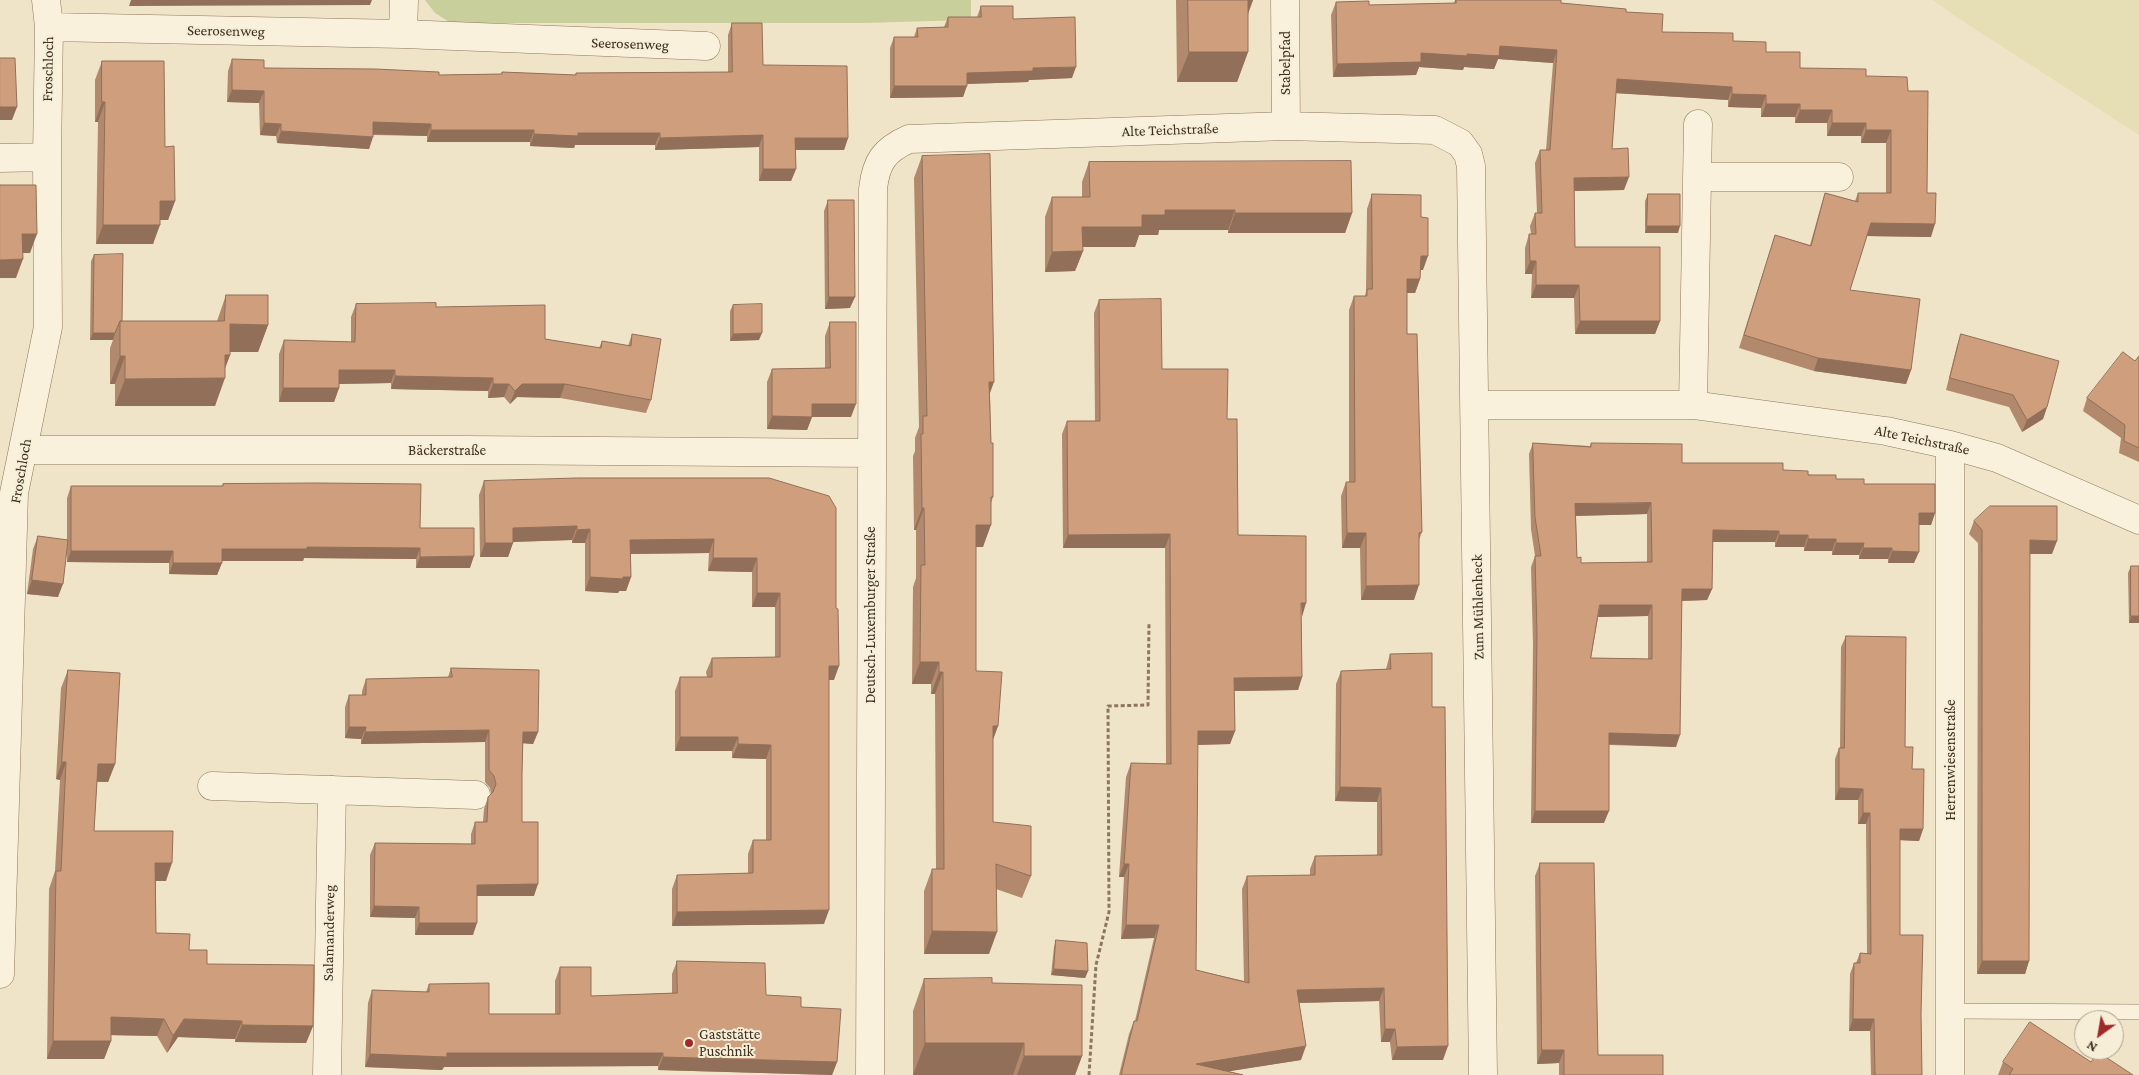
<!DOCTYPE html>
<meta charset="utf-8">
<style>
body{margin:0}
#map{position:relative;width:2139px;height:1075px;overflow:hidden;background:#f0e4c8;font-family:"Crimson Pro",serif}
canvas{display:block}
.north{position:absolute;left:2074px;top:1010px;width:50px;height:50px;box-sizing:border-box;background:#f7eed8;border:1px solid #ada18e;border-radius:50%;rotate:212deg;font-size:14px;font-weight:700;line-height:20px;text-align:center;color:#3d2e20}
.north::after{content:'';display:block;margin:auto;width:18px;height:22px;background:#9e2a2b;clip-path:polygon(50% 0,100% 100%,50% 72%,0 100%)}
</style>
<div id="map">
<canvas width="2139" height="1075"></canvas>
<div class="north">N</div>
</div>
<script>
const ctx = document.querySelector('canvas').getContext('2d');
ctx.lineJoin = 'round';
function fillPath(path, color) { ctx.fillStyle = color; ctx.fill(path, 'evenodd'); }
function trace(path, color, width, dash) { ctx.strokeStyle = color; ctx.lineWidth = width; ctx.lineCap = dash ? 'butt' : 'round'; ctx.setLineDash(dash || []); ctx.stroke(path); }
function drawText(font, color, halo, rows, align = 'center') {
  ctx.font = font + ' "Crimson Pro",serif'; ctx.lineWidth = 4; ctx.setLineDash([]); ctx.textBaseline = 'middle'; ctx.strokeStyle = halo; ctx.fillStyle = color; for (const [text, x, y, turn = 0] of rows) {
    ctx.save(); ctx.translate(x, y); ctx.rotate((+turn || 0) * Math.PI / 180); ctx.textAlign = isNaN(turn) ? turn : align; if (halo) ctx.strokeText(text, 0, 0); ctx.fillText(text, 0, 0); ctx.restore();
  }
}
fillPath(new Path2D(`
 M1933,0H2139V135L1955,16Z`), '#e6deb5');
fillPath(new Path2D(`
 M425,0H971V20L862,23H451L435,13Z`), '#c9cf9b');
const service = new Path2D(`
 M1951,1011L2139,1012`);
const minor = new Path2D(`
 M1285,0L1286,126
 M49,27L403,34L706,46
 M403,34L404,0
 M0,158L47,157
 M1697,177H1839
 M1475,405H1693L1886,431L1950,445L1997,458L2139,520
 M1693,405L1698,124
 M1950,445V1075
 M24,450H467L871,453
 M212,786L476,795
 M0,974L14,493L48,327L47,157L49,27L46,0
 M327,1075L332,790
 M870,1075L873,189C876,162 884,150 909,139L1286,126L1435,130L1460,143L1468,154L1471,166L1483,1075`);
trace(service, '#8d765c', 16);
trace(minor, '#8d765c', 29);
trace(new Path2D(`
 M1089,1075L1096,965L1109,912L1108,706L1148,705L1149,623`), '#8d765c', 3, [4, 2.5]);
trace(service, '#faf1dc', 15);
trace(minor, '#faf1dc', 28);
fillPath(new Path2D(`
 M1176,0H1253L1248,14V52L1237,82H1177Z
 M1455,0H1561V3L1626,12L1662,32L1733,41L1766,52L1800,68L1866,76L1908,91L1927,193L1931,237L1867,236L1850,290L1911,370L1906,384L1814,371L1739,348L1775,235L1810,245L1821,206L1825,193L1855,201L1858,193H1886V143H1861V136H1827V123H1795V117H1761V108L1728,107V100L1616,93L1612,149L1624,190L1574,191L1575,247L1660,321L1655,334H1575L1574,298H1531L1532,274H1525V248L1529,234H1531L1530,226L1535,213H1537L1535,163L1540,150H1546L1553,63L1498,59L1494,69L1464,67L1463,70L1419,67L1416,75L1333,77L1331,15L1336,2L1369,5L1454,3Z
 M981,6L1013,19L1072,78L1029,80L1028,82L967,84L963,97L890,98V48L894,37H914L917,28L944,27L948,17H977Z
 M732,23L763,65L848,138L844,150H795L796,169L791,181H759V147L655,150V145H575L574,148L530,146V142H427V136L373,135L369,149L277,143L276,136L260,135L259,103L227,102L228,71L232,59L264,68L439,75L501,74L502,72L575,75L576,73L728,72V35Z
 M102,61L165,147L175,201L168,220H160L153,244H96L98,122H95V80Z
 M922,156L990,394L991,443L993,497L991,503L983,547H976V671L998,726L993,739V822L1031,876L1022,898L996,889L989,954H924V891L932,869H936L935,694H931V684H912L913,587L916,578V530H914L913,456L915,451V438L919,427L914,178Z
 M1089,162L1352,213L1345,233H1228V230H1159L1158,235H1139L1135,247H1083V251L1075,271L1045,272V217L1052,197H1082V182Z
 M1372,194L1421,217L1423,270H1420V279L1415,293H1407V334L1422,532L1419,540L1414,600H1361L1360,548H1342L1341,496L1346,482H1349V310L1354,296H1365L1366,291L1367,209Z
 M1648,194L1678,233H1645V201Z
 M828,200L850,308L825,309L824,211Z
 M94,255L122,321H217L226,295L268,325L258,352H230V355L225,369L215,406H115V384H110V348L113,340H90L91,261Z
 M1099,300L1162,369L1227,419L1238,535L1301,617L1302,677L1298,690L1234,691L1235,731L1230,744L1197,745L1196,970L1244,981L1242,889L1247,876L1310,875V869L1315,856L1377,855V802L1335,801L1336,684L1341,671L1386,669L1390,654L1432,707L1443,1060H1392L1390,1042H1381L1379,1001L1299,1003L1301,1060L1228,1071L1243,1075H1119L1129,1034L1134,1021H1135L1154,938L1121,939L1124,877H1119L1126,777L1131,763L1166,764L1165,548H1063L1062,434L1067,421H1095L1094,313Z
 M356,304L436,307L545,339L599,348L602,341L628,346L632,334L651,400L646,413L560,398L517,397L510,404L504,397L488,398V391L391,389V383L339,384V388L334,402H279V354L284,340L351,342V317Z
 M733,305L759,340L730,341V311Z
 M830,322L851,417H812L807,430L767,429V382L772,369L825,368V336Z
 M1961,334L2047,407L2043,419L2022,432L2009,407L1946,390L1957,346Z
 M2139,356V462L2119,453L2121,438L2083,411L2087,398L2135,361Z
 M1533,443L1590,446L1591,443L1682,463L1783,470L1836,479L1864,484L1935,513L1931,525H1919L1914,563H1888V559H1859V555H1832V551H1804V547H1775V542H1713L1712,589L1707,600L1682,601L1676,747L1609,745L1604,823H1531L1533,644L1531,567L1535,556L1531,529L1529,454ZM1647,514V562L1581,563L1577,558L1576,516ZM1648,616V659L1591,658L1598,617Z
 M769,478L834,680H829L824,924L672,926V889L677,875L748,873V854L753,840H766V759L732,758V751H675V691L680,677H707L706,672L712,658L775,657V607H752V572L708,571L709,553L631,554V577L626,591H619L618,593L585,591V543H572V540L513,542L508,557H480L479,495L484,481Z
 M223,484L420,528L470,568H416V559L304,558L303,561H222L217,575L169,574V563L67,562V549L58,597L27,594L33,549L38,536L67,540V498L71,486H222Z
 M1974,521L2052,554H2030L2029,961L2025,974H1977L1978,543L1969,534Z
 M2131,566L2139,623H2129L2128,573Z
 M1846,636L1905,747L1912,769L1923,829L1919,841L1900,840V935L1921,1014L1922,1075H1871L1870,1031H1849L1850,974L1854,963H1856L1860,953L1867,954L1866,824H1858V800H1835V759L1839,748H1840L1841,647Z
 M451,668L538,732L533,744L523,743L522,774V822L534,896H477L473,935H415V918L370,917V855L375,843L471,844V834L475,822H483L484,809L488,797L491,794L490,788L485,782V742L361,744V739L345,738V707L349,695H362V691L366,679L448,677Z
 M68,670L115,764L108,782H97L94,831L166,881H156V933L189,950L207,964L313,1026L306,1043L235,1042V1039L178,1037L167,1053L157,1036L111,1035V1041L104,1059H47L49,889L55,871L60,780L56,779L61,688Z
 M1540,863L1598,1055L1663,1075H1559V1063L1537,1064L1535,876Z
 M1056,940L1088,971L1085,978L1051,975L1054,947Z
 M677,961L766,995L801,1007L837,1062L832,1075L658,1070V1066L444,1067L442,1070L365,1067L368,1003L372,990L426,992L429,984L489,1014H555V981L560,967L591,996L672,993V974Z
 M924,979L992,983L1082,1056L1075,1075H913V1011Z
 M2003,1062H2091L2133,1075H1998Z`), '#b2896c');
fillPath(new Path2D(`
 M131,0H372L370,5L129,6Z
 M1248,0H1253L1242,30Z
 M1500,46L1557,50L1553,63L1498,59L1494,69L1464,67L1463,70L1419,67L1416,75L1333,77L1337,64L1421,53L1467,54Z
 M1189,52H1248L1237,82H1177Z
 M1076,67L1072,78L1029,80L1028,82L963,84L967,73L1033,68Z
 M1617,79L1732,87L1728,100L1613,93Z
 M894,86H967L963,97L890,98Z
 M232,90L264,91L259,103L227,102Z
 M1732,94L1766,95L1761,108L1728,107Z
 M102,102H105L98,122H95Z
 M1766,104H1800L1795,117H1761Z
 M0,107H17L12,120H0Z
 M1800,110H1832L1827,123H1795Z
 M373,122L431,124L427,136L369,134Z
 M264,123L281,124L276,136L260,135Z
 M1832,123H1866L1861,136H1827Z
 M431,130H534L530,142H427Z
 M1866,130H1891L1886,143H1861Z
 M281,131L373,137L369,149L277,143Z
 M578,133H660L655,145H575L574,148L530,146L534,134Z
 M763,135L759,147L655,150L660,138Z
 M795,138H848L844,150H791Z
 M763,169H796L791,181H759Z
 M1629,177L1624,190L1569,191L1574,178Z
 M160,201H175L168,220H153Z
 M1165,210H1235L1228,230H1159L1158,235H1139L1135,247H1075L1082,227Z
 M1235,213H1352L1345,233H1228Z
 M1871,223L1935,224L1931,237L1866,236Z
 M103,225H160L153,244H96Z
 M1647,226H1680L1678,233H1645Z
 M22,234H37L30,253H16Z
 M1083,251L1075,271L1045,272L1052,252Z
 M1421,256H1428L1423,270H1415Z
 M23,259L16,278H0V260Z
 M1530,261H1536L1532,274H1525Z
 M1407,279H1420L1415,293H1402Z
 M1536,285H1579L1574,298H1531Z
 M829,297H855L850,308L825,309Z
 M1580,321H1660L1655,334H1575Z
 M230,324L268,325L258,352H220Z
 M93,333H115L113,340H90Z
 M762,333L759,340L730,341L733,334Z
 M225,355H230L221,378H225L215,406H115L125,379Z
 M120,356H125L115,384H110Z
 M1818,358L1911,370L1906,384L1814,371Z
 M339,370H395L391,383L334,384Z
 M395,376L493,378L488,391L391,389Z
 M989,382H994L986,404Z
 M493,384H509L504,397L488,398Z
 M522,384H565L560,398L517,397L510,404L515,391Z
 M283,388H339L334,402H279Z
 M812,404H856L851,417H812L807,430L767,429L772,416Z
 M2047,407L2043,419L2022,432L2027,420Z
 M1651,503L1647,514L1571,516L1575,504Z
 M922,508H924L916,530H914Z
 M1919,513H1935L1931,525H1915Z
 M976,525H991L983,547H967Z
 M577,526L572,540L508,542L513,528Z
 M590,529L585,543H572L577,530Z
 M1713,530L1779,531L1775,542H1709Z
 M1347,533H1366L1360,548H1342Z
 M1170,534L1165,548H1063L1068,535Z
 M1779,535H1808L1804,547H1775Z
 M714,539L709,553L625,554L630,540Z
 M1808,539H1836L1832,551H1804Z
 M2030,540L2057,541L2052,554H2025Z
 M485,543H513L508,557H480Z
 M1836,543H1864L1859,555H1832Z
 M307,547L420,548L416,559L304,558L303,561H218L222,549Z
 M1863,548H1892L1888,559H1859Z
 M71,551H173L169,563L67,562Z
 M1892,551L1919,552L1914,563H1888Z
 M474,556L470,568H416L420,557Z
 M713,558H757L752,572L708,571Z
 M173,563H222L217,575L169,574Z
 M590,577H631L626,591H619L618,593L585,591Z
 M32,580L63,584L58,597L27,594Z
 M1419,585L1414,600H1361L1366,586Z
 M1682,589H1712L1707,600L1677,601Z
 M757,593H780L775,607H752Z
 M1301,603H1306L1302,617Z
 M1600,605H1652L1648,616L1596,617Z
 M2131,616H2139V623H2129Z
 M920,662H939L931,684H912Z
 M829,666H839L834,680H824Z
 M939,672H943L935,694H931Z
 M1302,677L1298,690L1230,691L1234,678Z
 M993,726H998L990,748Z
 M349,727H366L361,739L345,738Z
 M489,730L485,742L361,744L365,732Z
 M1198,731H1235L1230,744L1193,745Z
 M523,732H538L533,744L519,743Z
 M1609,733L1680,735L1676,747L1605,744Z
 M680,737H738L732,751H675Z
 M738,744L771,745L766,759L732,758Z
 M62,762H66L60,780L56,779Z
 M98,764H115L108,782L91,781Z
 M1340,787L1381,788L1377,802L1335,801Z
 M1839,788L1863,789L1858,800H1835Z
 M1535,811H1609L1604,823H1531Z
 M1863,813H1870L1866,824H1858Z
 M1900,829H1923L1919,841L1896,840Z
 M155,863H172L166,881H149Z
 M1124,864H1129L1124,877H1119Z
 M538,884L534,896H473L477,885Z
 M374,906L419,907L415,918L370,917Z
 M829,910L824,924L672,926L677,912Z
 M419,923H477L473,935H415Z
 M1126,925H1159L1154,938L1121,939Z
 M932,931L997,932L989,954H924Z
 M1982,961H2029L2025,974H1977Z
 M1054,969L1088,971L1085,978L1051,975Z
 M1384,988L1379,1001L1292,1003L1297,990Z
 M111,1017L164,1019L157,1036L104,1035Z
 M184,1019L242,1021L235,1039L178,1037L167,1053L173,1036Z
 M1853,1019H1874L1870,1031H1849Z
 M242,1025L313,1026L306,1043L235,1042Z
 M1385,1029H1395L1390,1042H1381Z
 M53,1041H111L104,1059H47Z
 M925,1043H1024L1013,1075H913Z
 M1306,1046L1301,1060L1206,1075L1196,1064Z
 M1448,1046L1443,1060H1392L1397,1047Z
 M1542,1050H1564L1559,1063L1537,1064Z
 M447,1053H663L658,1066L444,1067L442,1070L365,1067L370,1054Z
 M1024,1056H1082L1075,1075H1017Z
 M663,1057L837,1062L832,1075L658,1070Z`), '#916f58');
const building = new Path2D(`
 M1188,0H1248V52H1189Z
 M1456,0H1561V3L1626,9V12L1663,14L1662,32L1733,33V41L1766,42V52H1800V68L1866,69V76L1907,77L1908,91H1928L1927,193H1936L1935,224L1871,223L1850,290L1920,299L1911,370L1818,358L1744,335L1775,235L1811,246L1825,193L1858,202V193H1891V130H1866V123H1832V110H1800V104H1766V95L1732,94V87L1617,79L1612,149L1628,148L1629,177L1574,178L1575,247H1660V321H1580L1579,285H1536V261H1530L1529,234H1536L1535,213H1542L1540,150H1550L1557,50L1500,46L1499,56L1467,54V56L1421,53V62L1337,64L1336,2L1369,1V5L1456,3Z
 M981,6H1013V19L1075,17L1076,67L1033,68V71L967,73V86H894V37H918L917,28L948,27V17H981Z
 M732,23H762L763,65L847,66L848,138H795L796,169H763V135L660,138V133H578V136L534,134V130H431V124L373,122V137L281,131V124L264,123V91L232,90V59L264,60V68L375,69L439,72V75L502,74V72L576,75V73L732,72Z
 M0,58H15L17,107H0Z
 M102,61H164L165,147L174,146L175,201H160V225H103L105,102H102Z
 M990,154L994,382H989L991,443H993V497H991V525H976V671L1002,672L998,726H993V822L1031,826V876L996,864L997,932L932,931V869H944L943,672H939V662H920L921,565H925L924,508H922L921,434H923V416H927L922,156Z
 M1351,161L1352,213H1235V210H1165V215H1142V227H1082L1083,251L1052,252V197H1090L1089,162Z
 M0,185H36L37,234H22L23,259L0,260Z
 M1372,194L1421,195V217L1428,218V256H1421L1420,279H1407V334H1417L1422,532L1419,533V585L1366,586V533H1347L1346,482H1355L1354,296H1367V289H1372Z
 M1648,194H1680V226H1647Z
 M828,200H854L855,297H829Z
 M123,254L122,321H120L115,333H93L94,255Z
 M226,295H268V325L230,324V355H225V378L125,379V356H120V321H224Z
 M1161,299L1162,369H1228L1227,419H1237L1238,535L1306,536V603H1301L1302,677L1234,678L1235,731H1198L1196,970L1249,983L1247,876L1315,875V856L1382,855L1381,788L1340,787L1341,671L1391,669L1390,654L1432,653V707H1445L1448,1046L1397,1047L1395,1029H1385L1384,988L1297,990L1306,1046L1196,1064L1243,1075H1121L1134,1021H1137L1159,925H1126L1129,864H1124L1131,763L1171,764L1170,534L1068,535L1067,421H1100L1099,300Z
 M436,303V307L545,305V339L601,348L602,341L631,346L632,334L661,339L651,400L565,384H522L515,391L509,384H493V378L395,376V370H339V388H283L284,340L355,342L356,304Z
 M762,304V333L733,334V305Z
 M830,322H856V404H812V417L772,416V369L830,368Z
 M1961,334L2059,361L2047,407L2027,420L2013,395L1950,378Z
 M2123,352L2135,361L2139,356V448L2124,441L2125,425L2087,398Z
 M1533,443L1591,447V443L1682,444V463H1783V470L1808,471V475H1836V479H1864V484H1935V513H1919V552L1892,551V548H1863L1864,543H1836V539H1808V535H1779V531L1713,530L1712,589H1682L1680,735L1609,733V811H1535L1537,633L1535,556H1541L1535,517ZM1651,503L1652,562L1581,563V557L1577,558L1575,504ZM1600,605H1652V659L1591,658Z
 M577,478H769L829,496L836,508V608L838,609L839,666H829V910L677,912V875L753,873V840H771V745L738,744V737H680V677H712V658L780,657V593H757V558H713L714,539L630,540L631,577H623V579L590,577V529L577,530V526L513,528V543H485L484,481Z
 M317,483L421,484L420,528H474V556L420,557V548L307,547V549H222V563H173V551H71V486H223V484Z
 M1990,506H2057V541L2030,540L2029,961H1982V530L1974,521Z
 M38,536L68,540L63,584L32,580Z
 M2131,566H2139V616H2131Z
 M1846,636L1906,637L1905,747H1913L1912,769H1924L1923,829H1900V935H1923L1921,1014L1922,1075H1875L1874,1019H1853L1854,963H1860V953L1871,954L1870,813H1863V789L1839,788V748H1844Z
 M451,668L539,670L538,732H523L522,774V822H538V884L477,885V923H419V907L374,906L375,843L475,844V822H487L488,797L493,792L496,784L494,776L489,770V730L365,732L366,727H349V695H366V679L452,677Z
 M68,670L120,673L115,764H98L94,831H173L172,863H155L156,933L190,934L189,950H207V964L314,965L313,1026L242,1025V1021L184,1019L173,1036L164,1019L111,1017V1041H53L56,871H61L66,762H62Z
 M1540,863H1594L1598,1055H1663V1075H1564V1050H1542Z
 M1056,940L1087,943L1088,971L1054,969Z
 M677,961L765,963L766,995L801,997V1007L841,1009L837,1062L663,1057V1053H447V1057L370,1054L372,990L429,992V984L489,983V1014H560V967H591V996L677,993Z
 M992,978V983L1082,985V1056H1024V1043H925L924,979Z
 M2030,1022L2091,1062L2098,1052L2133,1075H2009L2013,1069L2003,1062Z`);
fillPath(building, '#cf9f7d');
trace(building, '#916f58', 1);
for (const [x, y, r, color] of [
 [689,1043,5,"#9e2a2b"]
]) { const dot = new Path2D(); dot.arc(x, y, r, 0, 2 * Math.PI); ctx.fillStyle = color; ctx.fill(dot); trace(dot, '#f7eed8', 2); }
drawText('15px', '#3d2e20', '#f7eed8', [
 ["Seerosenweg",226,31,1],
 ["Seerosenweg",630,44,2],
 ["Stabelpfad",1285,63,-90],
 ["Froschloch",48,69,-89],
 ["Alte Teichstraße",1170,130,-2],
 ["Alte Teichstraße",1922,440,12],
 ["Bäckerstraße",447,450],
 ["Froschloch",21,471,-80],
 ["Zum Mühlenheck",1478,607,-91],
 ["Deutsch-Luxemburger Straße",870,615,-90],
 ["Herrenwiesenstraße",1950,760,-90],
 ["Salamanderweg",329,933,-89]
]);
drawText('15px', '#3d2e20', '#f7eed8', [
 ["Gaststätte",699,1034],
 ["Puschnik",699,1051]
], 'left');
</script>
